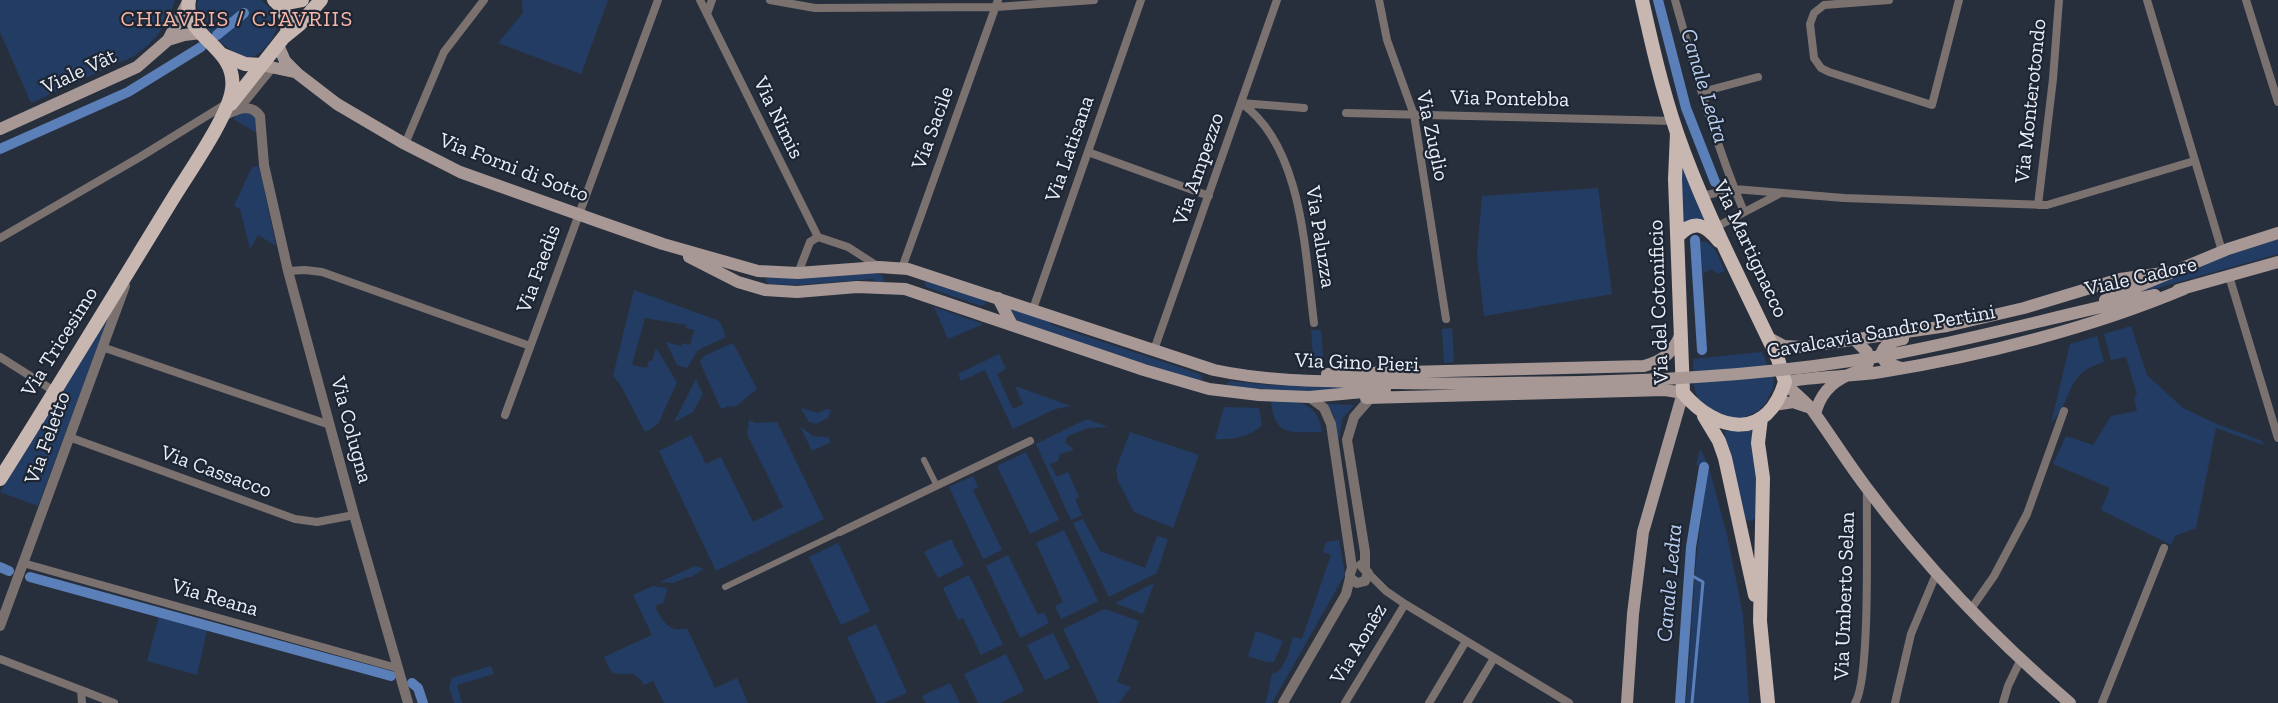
<!DOCTYPE html>
<meta charset="utf-8">
<style>
body{margin:0}
canvas{display:block;background:#272f3c}
</style>
<canvas width="2278" height="703"></canvas>
<script>
const ctx = document.querySelector('canvas').getContext('2d');
ctx.lineJoin = 'round';
function fillPath(path, color) { ctx.fillStyle = color; ctx.fill(path, 'evenodd'); }
function trace(path, color, width, dash) { ctx.strokeStyle = color; ctx.lineWidth = width; ctx.lineCap = dash ? 'butt' : 'round'; ctx.setLineDash(dash || []); ctx.stroke(path); }
function drawText(font, color, halo, rows, align = 'center') {
  ctx.font = font + ' "Zilla Slab",serif'; ctx.lineWidth = 4.5; ctx.setLineDash([]); ctx.textBaseline = 'middle'; ctx.strokeStyle = halo; ctx.fillStyle = color; for (const [text, x, y, turn = 0] of rows) {
    ctx.save(); ctx.translate(x, y); ctx.rotate((+turn || 0) * Math.PI / 180); ctx.textAlign = isNaN(turn) ? turn : align; if (halo) ctx.strokeText(text, 0, 0); ctx.fillText(text, 0, 0); ctx.restore();
  }
}
fillPath(new Path2D(`
 M0,0H175C168,24 155,42 134,56L31,103L0,32Z
 M198,0H261L276,14C279,26 275,35 268,44C263,50 257,57 249,57C235,58 205,30 200,18C197,12 196,6 198,0Z
 M522,0H608L581,74L498,43L523,13Z
 M249,112L257,119V133L233,119L238,114Z
 M1681,150L1708,221L1695,219L1682,225Z
 M259,166L276,246L258,235L250,249L240,209L234,206L252,167Z
 M1598,188L1612,294L1484,316L1477,255L1482,196Z
 M2278,239V254L2122,298L2203,264Z
 M1700,241C1715,241 1719,259 1725,271L1718,274L1711,269L1703,274Z
 M874,273L882,275L884,281L877,283L873,279L797,285L769,284L765,280L769,277Z
 M927,281L983,299L986,304L981,306L926,287L924,282Z
 M634,290L717,320L721,324L726,337L698,350L687,368L677,365L666,342L681,346L682,343L690,345L694,330L686,328L687,325L645,318L632,365L647,368L649,361H652L656,348L677,382L658,424L645,432L620,384L613,376Z
 M1006,305L1047,319L1052,325L1200,374L1203,379L1198,381L1018,322Z
 M934,307L983,324L948,339Z
 M110,314L38,506L0,492Z
 M2131,326L2147,375L2183,408L2217,424L2262,441L2264,445L2216,428L2196,528L2175,536L2171,545L2101,510L2110,488L2053,464L2066,436L2093,445L2111,416L2137,411L2134,398L2137,395L2126,357L2111,360L2104,334Z
 M1452,328L1454,362L1444,363L1442,329Z
 M1311,330H1321L1324,368H1314Z
 M2097,336L2104,362C2063,374 2075,399 2051,423L2070,344Z
 M733,343L757,389L735,407L729,406L721,409L700,362L704,356Z
 M1762,352L1774,380L1773,388L1765,404L1758,411L1741,419L1722,418L1698,400L1694,386L1693,359Z
 M999,354L1006,369L997,374L1013,409L1023,404L1015,386L1071,406L1055,409L1013,429L985,370L961,381L958,374Z
 M696,379L703,394L693,412L674,422Z
 M1229,381L1271,385L1390,386L1295,392L1230,387L1227,384Z
 M1271,399C1296,401 1318,401 1322,432C1291,432 1274,438 1271,399Z
 M1326,404L1354,405L1342,419L1339,440L1334,415Z
 M1224,407L1259,408L1262,425C1250,437 1232,440 1215,439Z
 M801,408L818,413L826,409L831,410L828,418L816,424L809,422Z
 M1087,419L1108,427L1088,428L1068,436L1065,442L1074,450L1060,454L1058,461L1050,464L1057,477L1068,472L1079,497L1075,499L1082,515L1071,520L1036,444Z
 M749,420L756,423L777,422L824,519L716,571L659,451L691,435L706,464L721,457L753,522L783,507L747,434Z
 M800,426L813,436L828,437L831,442L812,451Z
 M1752,430L1757,473L1756,518L1750,521L1745,519L1724,431Z
 M1130,432L1199,455L1173,528L1134,512L1118,481L1116,469Z
 M1700,449L1708,464L1727,535L1743,615L1749,703H1686L1696,561L1708,464L1696,465Z
 M1026,452L1059,520L1030,534L997,466Z
 M973,476L978,487L973,490L1002,550L983,559L949,487Z
 M1083,519L1100,551L1145,568L1157,536L1168,539L1157,573L1109,597L1073,523Z
 M1064,530L1098,601L1061,619L1055,606L1063,602L1036,543Z
 M951,539L964,565L938,578L924,552Z
 M1339,540L1345,574L1272,703H1265C1270,693 1269,684 1272,674C1286,671 1289,649 1293,637L1302,639L1331,555L1323,552L1326,542Z
 M838,543L870,611L841,625L809,557Z
 M1008,555L1038,615L1044,612L1049,623L1020,638L986,566Z
 M695,566L704,569L691,577H687L674,583L660,582Z
 M969,575L1003,644L981,655L963,618L958,620L943,588Z
 M1154,583L1143,614L1115,603Z
 M653,586L666,588L667,591L663,603L655,606C661,620 670,634 687,628L715,688L737,678L748,703H664L653,681L644,685L641,680L633,674C611,672 615,680 604,657L652,635L633,595Z
 M1105,609L1139,621L1117,682L1131,687L1119,703H1099L1063,629Z
 M159,616L207,630L197,675L147,661Z
 M876,624L907,693L884,703H877L847,637Z
 M1256,631L1283,641L1274,662H1267L1248,656Z
 M1053,633L1070,668L1045,680L1027,645Z
 M1006,654L1024,691L1000,703H978L964,674Z
 M491,666L494,674L457,685L462,703H454L449,687L452,678Z
 M950,683L960,703H926L922,696Z`), '#233c63');
trace(new Path2D(`
 M1689,574L1703,582L1692,703`), '#5b80b9', 3);
trace(new Path2D(`
 M1658,0L1686,108L1715,182
 M217,35L244,13
 M0,149L128,92L201,47
 M1695,240L1702,350
 M0,567L9,571
 M30,577L391,676
 M412,683L418,688L423,703
 M1680,703L1691,547L1704,467`), '#5b80b9', 10);
trace(new Path2D(`
 M924,460L937,486
 M725,587L840,532`), '#7b7270', 6);
trace(new Path2D(`
 M700,0L818,237
 M770,0L815,8L996,7L1094,0
 M1379,0L1387,40L1414,115L1446,319
 M1675,0C1695,71 1715,143 1744,212
 M1889,0L1824,5L1814,13L1810,24L1814,58L1821,68L1829,72L1932,105L1959,0
 M2147,0L2222,251
 M2246,0L2278,102
 M707,14L712,0
 M1702,92L1758,77
 M1241,103C1303,146 1305,254 1314,323
 M1241,103L1304,108
 M1346,113L1674,121
 M405,144L444,52L484,0
 M1088,152L1209,196
 M1702,196L1734,189L1844,198L2047,205L2194,161
 M2038,205L2053,79L2059,0
 M1716,227L1779,194
 M818,237L848,247L879,267
 M0,238L140,157L226,104
 M902,268L998,0
 M288,271L305,270L322,272L530,346
 M798,273L810,242L818,237
 M2229,276L2278,438
 M1033,309L1141,0
 M102,347L330,425
 M1154,350L1277,0
 M0,357L54,391
 M505,415L658,0
 M69,437L295,519L317,522L354,515
 M840,532L1030,441
 M23,563L397,668
 M1368,573L1386,591L1405,604L1569,703
 M1971,609L1994,576L2027,514L2064,411
 M0,659L81,690L82,703
 M81,690L114,703
 M1345,703L1405,604
 M1429,703L1466,641
 M1467,703L1494,658
 M1855,703C1871,679 1866,526 1867,489
 M1895,703L1911,634L1937,572
 M2003,703L2008,686L2021,659
 M2102,703L2164,548`), '#7b7270', 8);
trace(new Path2D(`
 M237,110L272,67
 M221,117C234,111 250,101 260,116L264,165L288,271L354,515L408,703
 M1365,567V552L1347,440L1354,417L1373,395
 M1350,578L1357,583L1365,581L1368,573L1361,565
 M0,626L125,286
 M1283,703L1346,594L1350,578V574L1352,568L1331,424L1324,408L1309,397`), '#7b7270', 10);
trace(new Path2D(`
 M168,40L184,35L201,33
 M278,45L285,61L298,74L337,104L405,144L460,172L600,222L663,244L758,271L798,273L879,267L908,269L1214,370C1261,380 1308,381 1356,382C1432,385 1507,383 1582,382
 M261,65L294,72
 M0,129L137,67L168,40L188,2
 M689,257L738,282L765,290L797,292L857,287L905,289L1144,370L1209,389L1259,395L1309,397L1385,390
 M2178,290L2278,262
 M998,298L1012,325
 M2105,300L2228,249L2278,233
 M1767,337L1784,346L1803,347L1947,326L2024,308L2120,279L2170,272
 M1893,354C1981,338 2067,313 2155,295
 M1901,368L1886,363L1881,355C1884,344 1892,341 1903,339
 M1327,374L1644,366C1663,361 1674,352 1681,333
 M1366,398L1665,390L1683,393L1643,532L1633,614L1627,703
 M1774,405L1793,402L1808,407
 M1815,414C1820,395 1830,383 1848,375C1856,372 1862,370 1868,363L1867,352L1855,340
 M2070,703C1995,639 1925,566 1866,487C1847,462 1831,436 1813,411C1805,400 1793,393 1785,382C1817,376 1849,377 1881,372C1981,356 2091,328 2184,289`), '#a79895', 12);
trace(new Path2D(`
 M1642,0C1652,45 1662,89 1677,133C1704,211 1743,284 1778,359L1785,382C1767,440 1718,434 1683,393L1675,179L1677,133
 M277,2L286,3L302,0
 M284,37L300,24L321,0
 M223,55L245,64L261,65
 M231,104L287,33C289,20 284,8 274,0
 M1678,236C1694,219 1705,224 1719,241
 M1704,416L1719,441L1725,458L1755,595
 M1761,418L1758,443L1763,478L1760,621L1768,703
 M0,479C58,387 115,293 172,200C187,175 229,116 232,89C238,46 182,38 189,0`), '#c8b6b1', 14);
trace(new Path2D(`
 M1582,382C1689,379 1787,373 1893,354`), '#a79895', 12);
drawText('21px', '#e9eef7', '#1d2532', [
 ["Viale Vât",79,72,-25],
 ["Via Pontebba",1510,99,1],
 ["Via Monterotondo",2031,101,-84],
 ["Via Nimis",778,118,64],
 ["Via Sacile",933,128,-70],
 ["Via Zuglio",1432,136,78],
 ["Via Latisana",1070,149,-71],
 ["Via Forni di Sotto",514,168,21],
 ["Via Ampezzo",1199,169,-71],
 ["Via Paluzza",1320,237,81],
 ["Via Martignacco",1750,249,65],
 ["Via Faedis",539,269,-70],
 ["Viale Cadore",2141,277,-13],
 ["Via del Cotonificio",1659,302,-92],
 ["Cavalcavia Sandro Pertini",1881,332,-10],
 ["Via Tricesimo",60,342,-58],
 ["Via Gino Pieri",1357,363,2],
 ["Via Colugna",351,430,75],
 ["Via Feletto",48,438,-70],
 ["Via Cassacco",216,472,20],
 ["Via Umberto Selan",1845,596,-88],
 ["Via Reana",215,598,16],
 ["Via Aonêz",1359,644,-59]
]);
ctx.letterSpacing = '1.5px';
drawText('22px', '#f8b6a8', '#1d2532', [
 ["CHIAVRIS / CJAVRIIS",237,20]
]);
ctx.letterSpacing = '0px';
drawText('italic 22px', '#bacff0', '#1d2532', [
 ["Canale Ledra",1704,86,73],
 ["Canale Ledra",1670,583,-85]
]);
</script>
